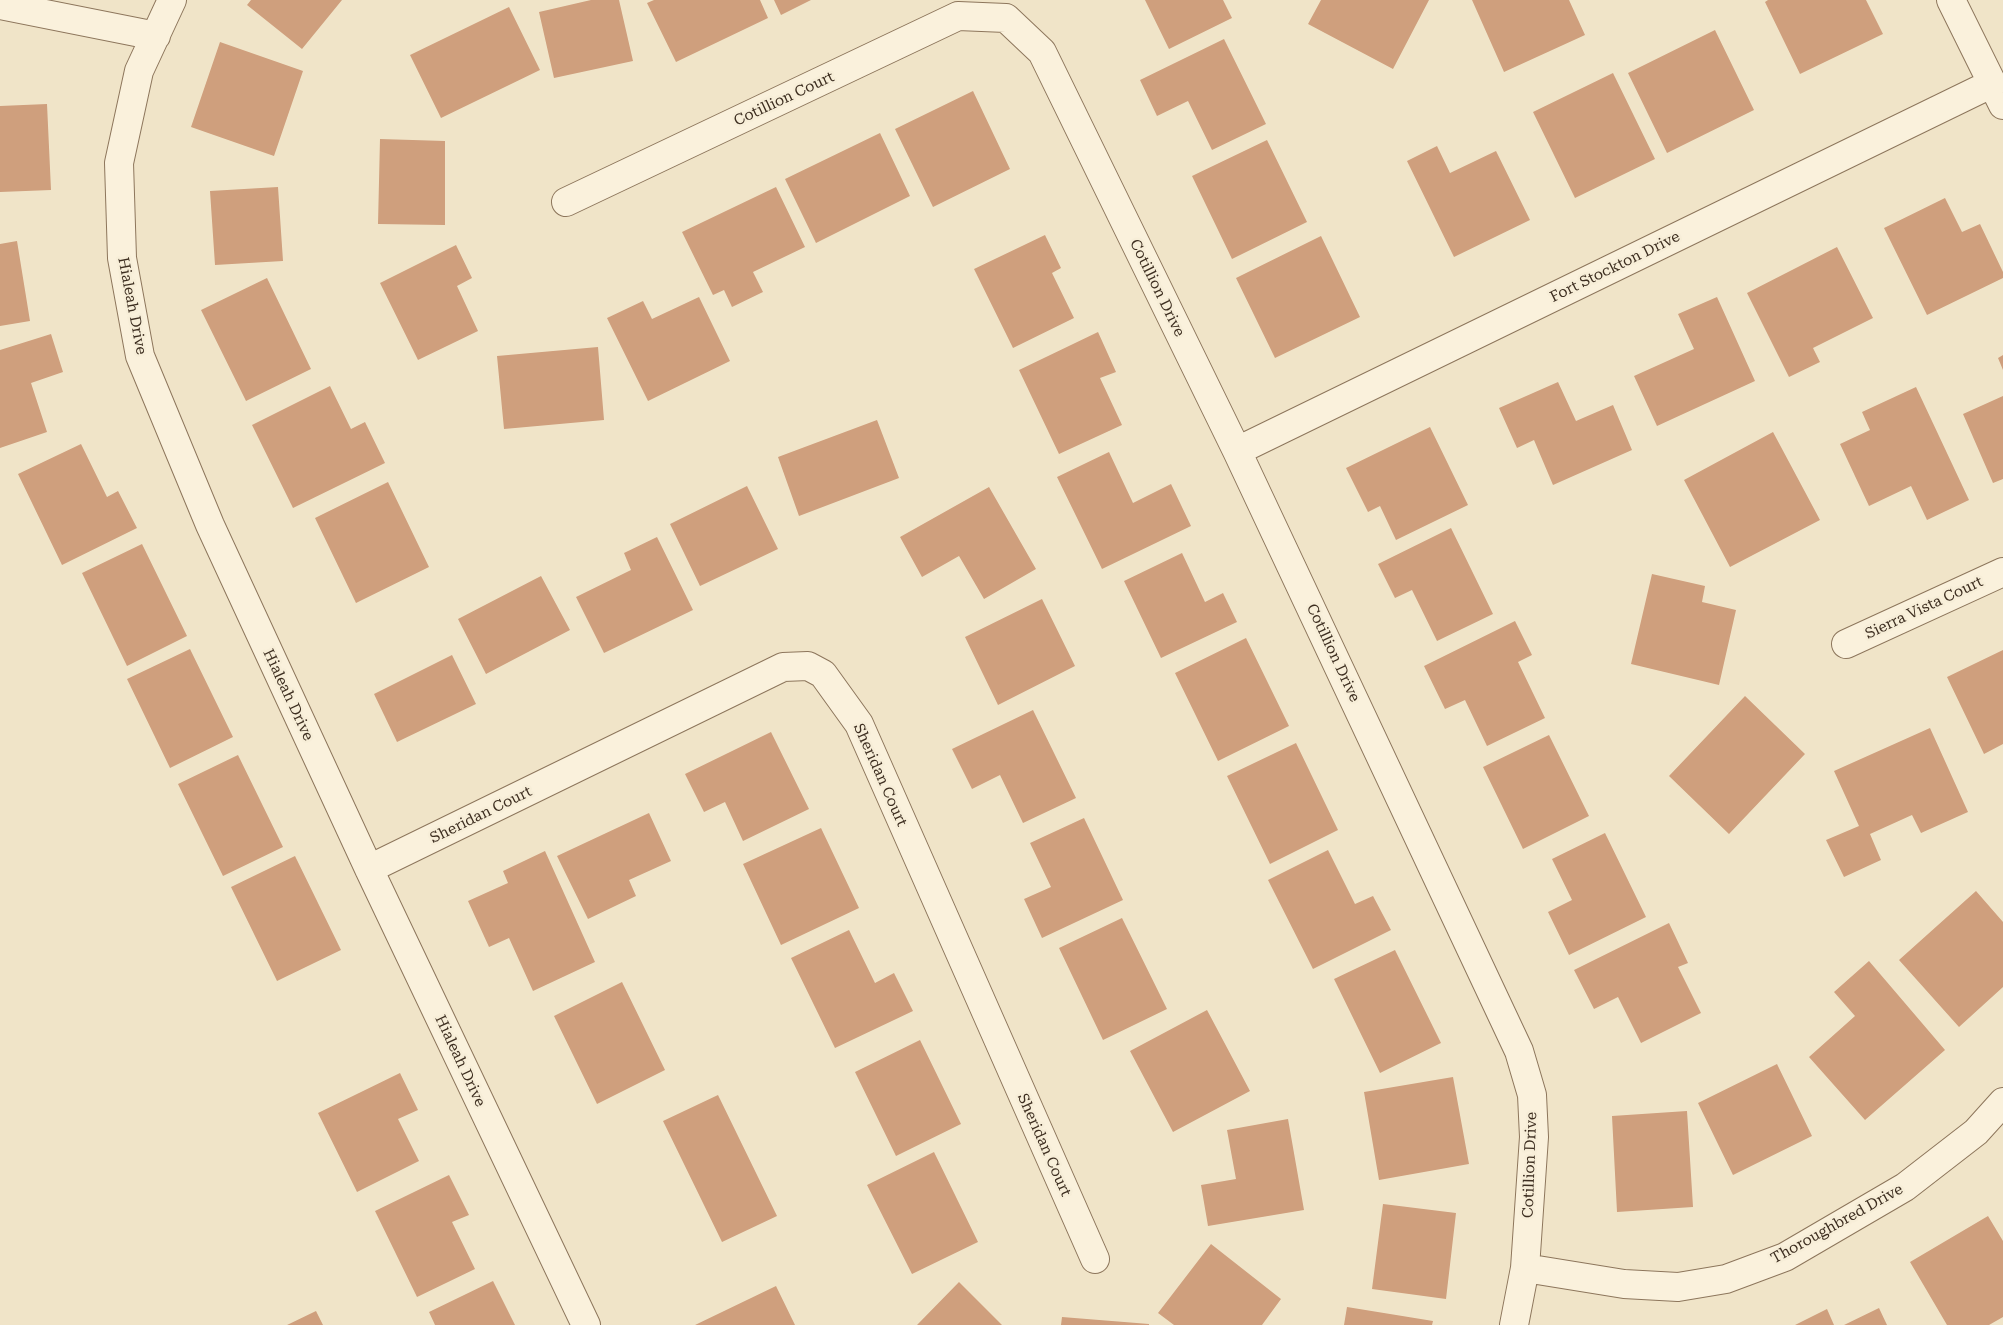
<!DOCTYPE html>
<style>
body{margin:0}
canvas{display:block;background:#f0e4c8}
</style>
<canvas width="2003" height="1325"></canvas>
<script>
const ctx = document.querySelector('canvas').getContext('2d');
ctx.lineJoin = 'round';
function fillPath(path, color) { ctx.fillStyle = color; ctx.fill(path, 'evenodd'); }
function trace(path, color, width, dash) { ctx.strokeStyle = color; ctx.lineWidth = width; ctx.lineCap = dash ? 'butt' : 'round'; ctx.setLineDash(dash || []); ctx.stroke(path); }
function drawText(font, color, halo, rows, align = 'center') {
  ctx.font = font + ' "Roboto Serif",serif'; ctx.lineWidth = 5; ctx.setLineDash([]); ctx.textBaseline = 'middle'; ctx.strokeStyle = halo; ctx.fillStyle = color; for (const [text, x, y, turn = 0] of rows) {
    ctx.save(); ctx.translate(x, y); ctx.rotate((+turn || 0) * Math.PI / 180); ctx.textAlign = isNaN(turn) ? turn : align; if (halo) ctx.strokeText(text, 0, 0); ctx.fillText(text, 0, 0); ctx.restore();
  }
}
fillPath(new Path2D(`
 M251,0H342L302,49L247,5Z
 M591,0H619L633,61L554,78L539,12Z
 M654,0H760L768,18L676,62L647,3Z
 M774,0H811L781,15Z
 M1145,0H1223L1232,18L1169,49Z
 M1321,0H1429L1393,69L1308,24Z
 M1472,0H1569L1585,35L1504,72Z
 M1768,0H1866L1883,34L1800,74L1765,2Z
 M509,7L540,70L441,118L410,55Z
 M1715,30L1754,110L1667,153L1628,73Z
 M1224,39L1266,124L1212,150L1188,101L1157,116L1140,80Z
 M220,42L303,71L274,156L191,127Z
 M1613,73L1655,159L1575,198L1533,112Z
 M973,91L1010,169L933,207L895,129Z
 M47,104L51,190L0,192V106Z
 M880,133L910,196L816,243L785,179Z
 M380,139L445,141V225L378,224Z
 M1267,140L1307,222L1232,259L1192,176Z
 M1437,146L1450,173L1496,151L1530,220L1454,257L1407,161Z
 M278,187L283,261L215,265L210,191Z
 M776,187L805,247L753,272L763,292L732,307L724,290L713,295L682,232Z
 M1945,198L1962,232L1980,224L2003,272V278L1927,315L1884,228Z
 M1045,235L1061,268L1052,273L1074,318L1013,348L974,269Z
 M1321,236L1360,317L1275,358L1236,278Z
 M17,241L30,321L0,326V244Z
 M456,245L472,278L457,286L478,331L418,360L380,283Z
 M1837,247L1873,318L1813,348L1820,362L1789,377L1747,293Z
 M267,278L311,369L246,401L201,310Z
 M699,297L730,361L648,401L607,318L643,301L652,319Z
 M1717,297L1755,381L1657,426L1634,376L1694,349L1678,314Z
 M1098,332L1116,372L1100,378L1122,425L1059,454L1019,370Z
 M51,334L63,372L31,383L47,432L0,448V350Z
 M598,347L604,420L504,429L497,356Z
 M2003,355V370L1998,358Z
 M1558,382L1576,421L1613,405L1632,450L1553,485L1534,440L1517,448L1499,408Z
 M330,386L351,429L365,422L385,463L293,508L252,425Z
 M1916,387L1969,500L1927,520L1911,486L1869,506L1840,444L1870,430L1862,412Z
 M2003,396V479L1993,483L1963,414Z
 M877,420L899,478L799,516L778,457Z
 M1430,427L1468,505L1396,540L1380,506L1368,512L1346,468Z
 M1773,432L1820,520L1730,567L1684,480Z
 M81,444L107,497L118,491L137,528L62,565L18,474Z
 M1109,452L1133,503L1171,484L1191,526L1102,569L1057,477Z
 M388,482L429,567L356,603L315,518Z
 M747,486L778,549L700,586L670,524Z
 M989,487L1036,569L984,599L959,556L922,577L900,537Z
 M1451,528L1493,614L1437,641L1412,590L1395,598L1378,564Z
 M657,537L693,610L604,653L576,597L631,570L624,553Z
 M142,544L187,636L127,666L82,573Z
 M1182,553L1205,602L1223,593L1237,622L1161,658L1124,581Z
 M1652,574L1705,586L1702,602L1736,610L1719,685L1631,664Z
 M541,576L570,630L486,674L458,619Z
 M1042,599L1075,666L998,705L965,637Z
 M1515,621L1532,655L1518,662L1545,718L1487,746L1465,700L1445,709L1424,666Z
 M1246,638L1289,726L1218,761L1175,673Z
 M190,649L233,737L170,768L127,679Z
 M2003,650V744L1984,754L1947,677Z
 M452,655L476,704L397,742L374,694Z
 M1745,696L1805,754L1729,834L1669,776Z
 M1033,710L1076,798L1023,823L1000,775L972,789L952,749Z
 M1930,728L1968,812L1921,833L1912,815L1870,834L1881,860L1844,877L1826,840L1859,826L1834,771Z
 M771,732L809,809L743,841L725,802L704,812L685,774Z
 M1549,735L1589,816L1523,849L1483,767Z
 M1296,743L1338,830L1270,864L1227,776Z
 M238,755L283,847L223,876L178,784Z
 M649,813L671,861L629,880L636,896L588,919L557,856Z
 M1084,818L1123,900L1042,938L1024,899L1051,887L1030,843Z
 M821,828L859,908L781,945L743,864Z
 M1605,833L1646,917L1569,955L1548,912L1572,900L1552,859Z
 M1328,850L1355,904L1373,896L1391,930L1313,969L1268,880Z
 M545,851L595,962L533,991L509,938L489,947L468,901L508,883L503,871Z
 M295,856L341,950L277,981L231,887Z
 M1976,891L2003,922V987L1959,1027L1899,960Z
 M1122,918L1167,1009L1103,1040L1059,948Z
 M1669,923L1688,963L1678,967L1701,1013L1641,1043L1618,997L1594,1009L1574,970Z
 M849,930L875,983L894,973L913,1011L835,1048L791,958Z
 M1395,950L1441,1043L1380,1073L1334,979Z
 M1869,961L1945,1050L1865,1120L1809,1057L1855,1016L1834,992Z
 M622,982L665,1070L597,1104L554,1016Z
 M1207,1010L1250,1091L1173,1132L1130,1051Z
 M920,1040L961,1124L896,1156L855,1072Z
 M1777,1064L1812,1136L1733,1175L1698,1103Z
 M400,1073L418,1110L398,1119L419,1161L357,1192L318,1113Z
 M1453,1077L1469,1164L1379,1180L1364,1092Z
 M718,1095L777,1216L722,1242L663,1121Z
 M1687,1111L1693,1207L1617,1212L1612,1116Z
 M1288,1119L1304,1210L1208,1226L1201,1185L1236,1179L1227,1130Z
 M934,1152L978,1242L912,1274L867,1185Z
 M449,1175L469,1215L452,1222L475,1269L417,1297L375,1211Z
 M1383,1204L1456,1213L1446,1299L1372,1289Z
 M1988,1216L2003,1241V1317L1989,1325H1947L1910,1262Z
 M1211,1244L1281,1299L1262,1325H1174L1158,1313Z
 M493,1281L515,1325H435L429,1312Z
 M959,1282L1002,1325H917Z
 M776,1286L795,1325H695Z
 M1347,1307L1433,1321L1432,1325H1344Z
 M1879,1308L1887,1325H1844Z
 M1827,1309L1834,1325H1795Z
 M316,1311L323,1325H287Z
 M1062,1317L1149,1324V1325H1061Z`), '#cf9f7d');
const street = new Path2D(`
 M172,0L139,71L119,163L122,258L140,356L210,525L369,869L586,1325
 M1951,0L2003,105
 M0,5L156,36
 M566,202L958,16L1006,18L1042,52L1237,451L1519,1051L1532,1095L1534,1137L1525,1268L1514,1325
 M1237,451L1993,83
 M1846,644L2003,572
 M369,869L783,667L808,666L823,674L859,724L1095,1259
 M1525,1268L1624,1284L1678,1287L1726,1279L1785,1257L1905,1187L1976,1132L2003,1102`);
trace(street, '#8d765c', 30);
trace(street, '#faf1dc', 28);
drawText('15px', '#3d2e20', '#f7eed8', [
 ["Cotillion Court",784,99,-25],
 ["Fort Stockton Drive",1615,267,-26],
 ["Cotillion Drive",1157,288,64],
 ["Hialeah Drive",132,306,79],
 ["Sierra Vista Court",1924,608,-25],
 ["Cotillion Drive",1333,653,65],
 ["Hialeah Drive",288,695,65],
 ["Sheridan Court",880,775,66],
 ["Sheridan Court",481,815,-26],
 ["Hialeah Drive",460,1061,65],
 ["Sheridan Court",1044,1145,66],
 ["Cotillion Drive",1530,1165,-88],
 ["Thoroughbred Drive",1837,1224,-29]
]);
</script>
